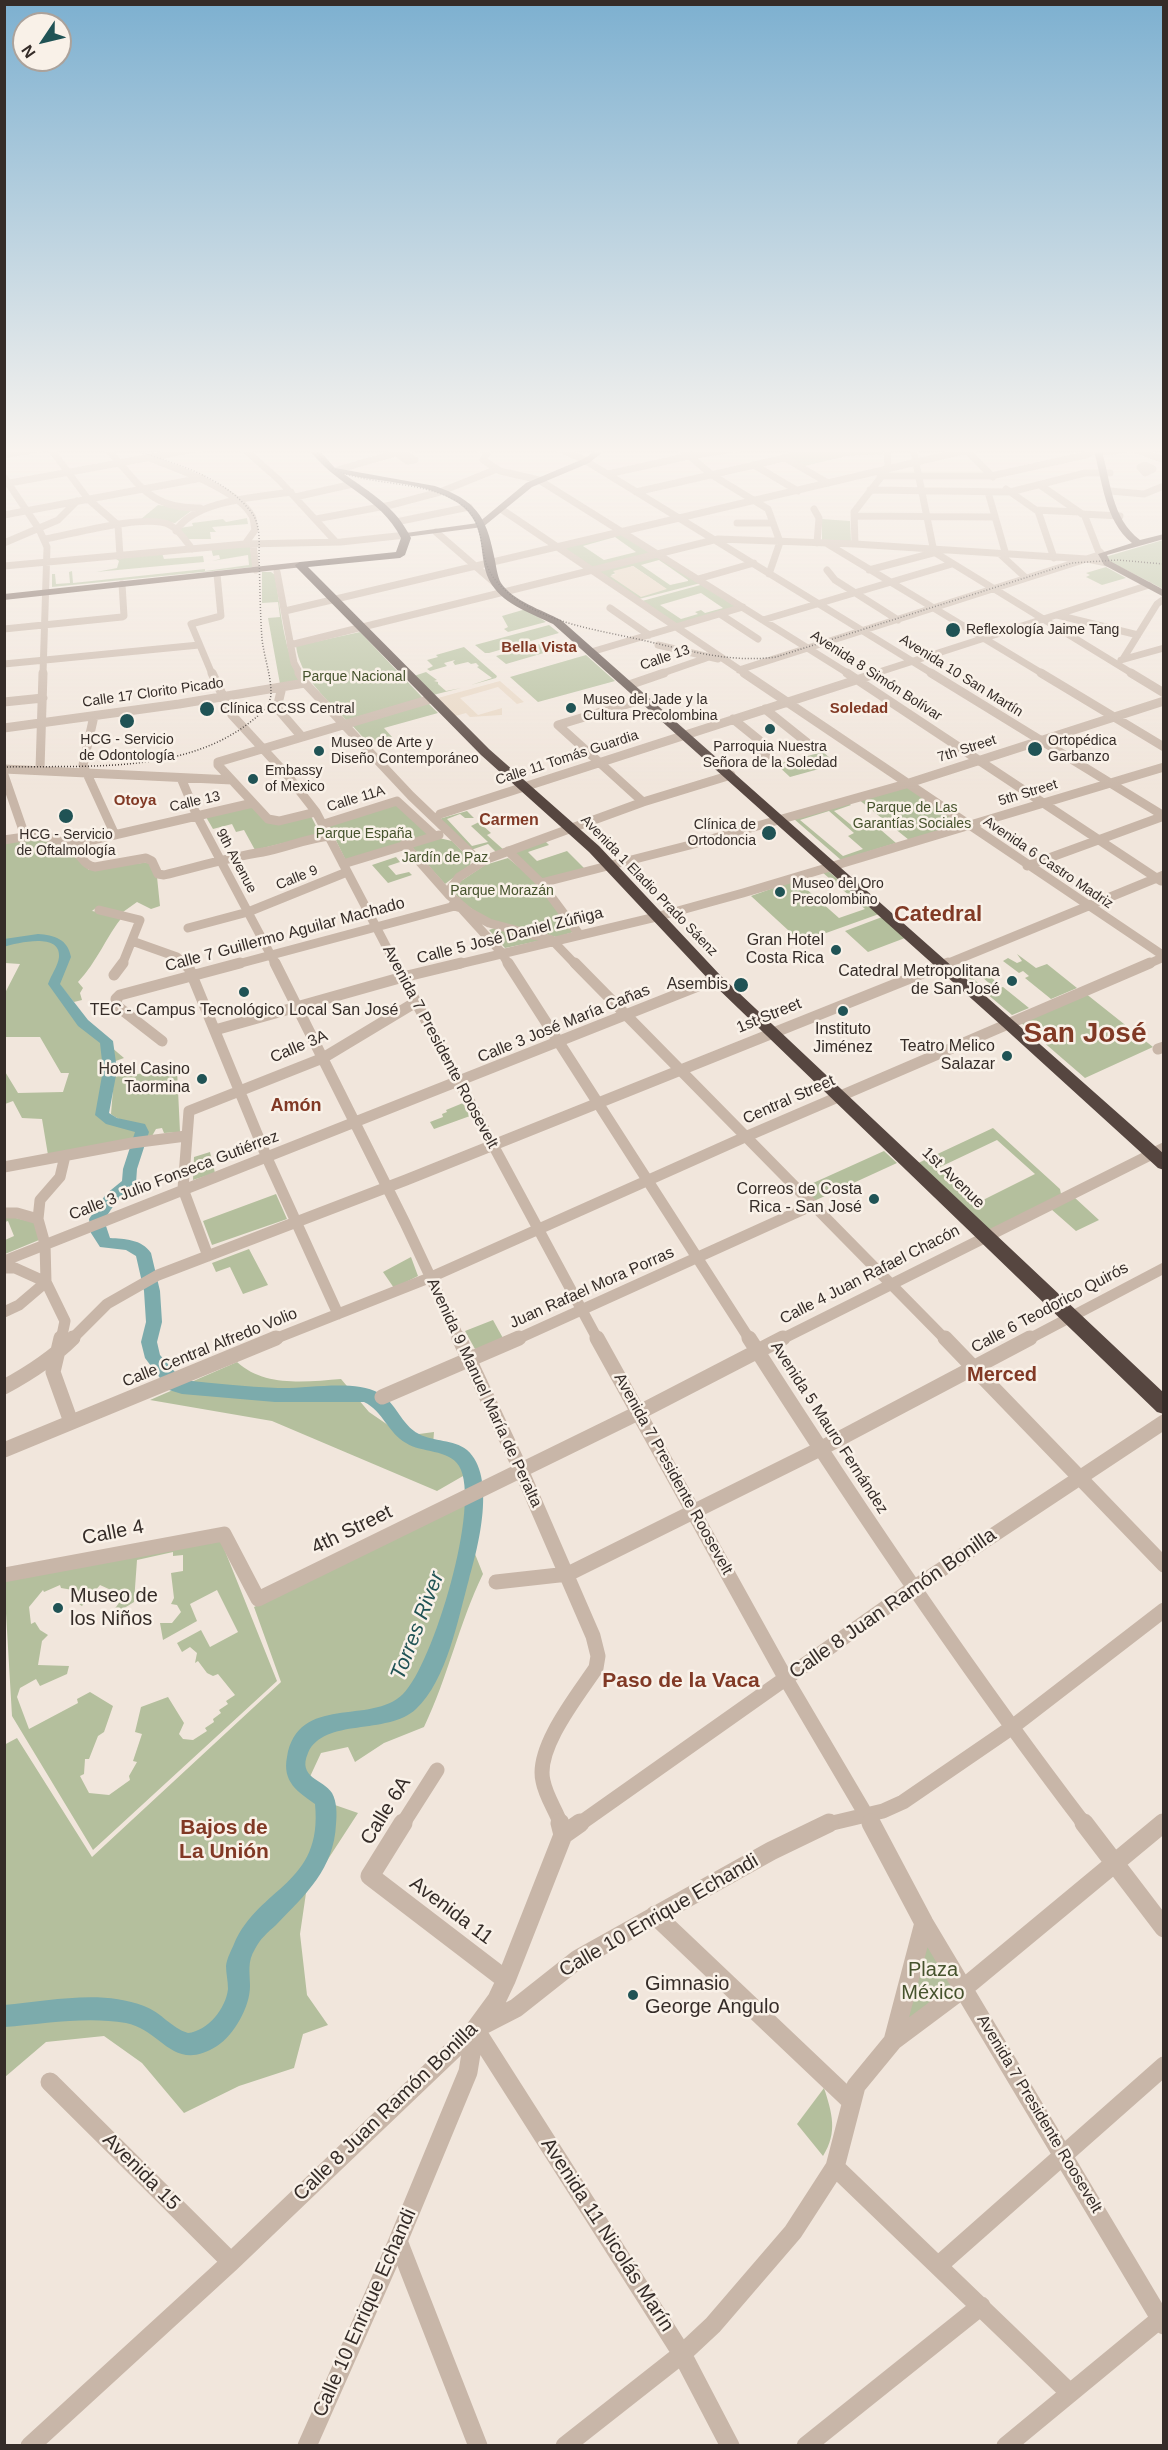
<!DOCTYPE html>
<meta charset="utf-8">
<style>
body{margin:0}
#map{position:relative;width:1168px;height:2450px;overflow:hidden;background:#f1e6dc;font-family:Helvetica,sans-serif}
canvas{display:block}
.frame{position:absolute;inset:0;border:6px solid #352c28;pointer-events:none}
.north{position:absolute;left:12px;top:12px;width:60px;height:60px;box-sizing:border-box;background:#f9f1e8;border:2px solid #aba29b;border-radius:50%;rotate:235deg;font-size:16px;font-weight:700;line-height:24px;text-align:center;color:#352c28}
.north::after{content:'';display:block;margin:auto;width:21px;height:27px;background:#205355;clip-path:polygon(50% 0,100% 100%,50% 72%,0 100%)}
</style>
<div id="map">
<canvas width="1168" height="2450"></canvas>
<div class="frame"></div>
<div class="north">N</div>
</div>
<script>
const ctx = document.querySelector('canvas').getContext('2d');
ctx.lineJoin = 'round';
function fillPath(path, color) { ctx.fillStyle = color; ctx.fill(path, 'evenodd'); }
function trace(path, color, width, dash) { ctx.strokeStyle = color; ctx.lineWidth = width; ctx.lineCap = dash ? 'butt' : 'round'; ctx.setLineDash(dash || []); ctx.stroke(path); }
function drawText(font, color, halo, rows, align = 'center') {
  ctx.font = font + ' Helvetica,sans-serif'; ctx.lineWidth = 5; ctx.setLineDash([]); ctx.textBaseline = 'middle'; ctx.strokeStyle = halo; ctx.fillStyle = color; for (const [text, x, y, turn = 0] of rows) {
    ctx.save(); ctx.translate(x, y); ctx.rotate((+turn || 0) * Math.PI / 180); ctx.textAlign = isNaN(turn) ? turn : align; if (halo) ctx.strokeText(text, 0, 0); ctx.fillText(text, 0, 0); ctx.restore();
  }
}
fillPath(new Path2D(`
 M784,448H882L883,454L847,456L805,466L785,455L790,453Z
 M158,505L191,510V511L175,523L141,519Z
 M247,518L248,524L212,527L216,532H210L211,539H188L179,528L193,526L192,523L223,519L226,522Z
 M822,519L850,521L851,542H822Z
 M622,533L655,554L595,569L561,547ZM615,537L636,552L604,560L583,546Z
 M1163,540V589L1105,559V557Z
 M250,546L253,567L52,587V574H55L56,584L70,583L69,572L72,571L73,583L205,569V571L249,565L248,555L212,561L220,559L219,555L213,556L211,548Z
 M162,553L164,559L203,556L204,562L96,572L117,568L119,561L116,559Z
 M658,556L701,583L639,599L597,571ZM659,560L688,580V581L670,585L641,565ZM633,566L666,589L611,575Z
 M1106,567L1126,578L1102,585L1086,577L1090,575L1086,573Z
 M262,572H271L275,575C281,611 283,648 301,681L280,684L268,618L280,617L278,602L262,603Z
 M704,584L739,607L678,625L642,601ZM701,593L723,608L705,613L701,610L695,612L698,614L681,619L660,605Z
 M526,609L546,622L508,632L504,629L508,627L502,616Z
 M549,625L559,633L489,653H485L475,645Z
 M360,632L422,697L421,699L346,720C325,697 300,677 296,646Z
 M551,641L561,648L506,664L496,656Z
 M464,647L497,676L496,678L471,685L492,678L477,667L479,666L476,663L471,664L468,662L451,666L455,665L453,662L455,660L444,663L447,666L430,671L427,669L433,666L427,660L438,657L436,655Z
 M586,655L615,681L538,702L510,677Z
 M426,672L437,680L434,681L438,682V684L446,691L461,688L433,695L414,676Z
 M427,702L438,713L384,728L392,737L369,744L351,724Z
 M823,752L837,764L790,777L776,764Z
 M906,786L960,824L909,840L858,799Z
 M398,802L431,834L346,861L328,824Z
 M848,802L851,805L834,811L856,829L874,824L896,843L841,860L794,819ZM829,811L854,833L848,836L863,849L843,856L800,820Z
 M252,806L265,820L311,816L320,834L255,850L244,830L236,832L232,824L213,829L206,817Z
 M467,811L474,818H465L460,814L447,819L472,846L488,842L471,826L479,822L491,833L487,835L505,851L498,854L488,844L471,850L439,819Z
 M54,838L89,870L149,862L157,877L160,906L151,909L137,902L123,912L97,907L92,911L123,916C106,937 97,962 78,982L83,988L80,993L82,1000L74,1002L59,984L69,954L65,955L54,984L83,1023L124,1058L110,1063L102,1115L111,1123L137,1128L139,1132L137,1140L48,1155L42,1119L22,1118L13,1101L5,1104L4,1070L18,1093L63,1092L69,1073H61L40,1037H5V993L20,964L5,963V841Z
 M439,838L452,841L471,860L470,865L445,884L410,845Z
 M545,841L549,845L528,852L537,861L567,851L586,870L544,882L513,853Z
 M396,857L400,862L388,866L396,875L409,872L412,875L388,883L372,865Z
 M508,858L538,883L574,932L556,937L484,918L460,900L454,892L455,885L485,865Z
 M827,870L879,914L801,942L751,896L796,880L839,918L865,909L822,872Z
 M882,917L905,938L868,952L845,931Z
 M495,928L543,940L505,948L489,930Z
 M1017,954L1036,968L1047,964L1077,988L1051,999L1025,978L1029,976L1023,971L1019,973L1003,961L1008,958L1017,963L1022,961Z
 M957,965L983,987L990,984L982,977L988,975L998,983L995,985L999,988L1003,987L1029,1008L1012,1015L954,966Z
 M1085,993L1153,1047L1085,1078L1019,1021Z
 M177,1069L180,1132L164,1133L162,1128L156,1129L152,1136L145,1137L146,1127C133,1121 122,1123 111,1114L114,1077Z
 M463,1103L470,1116L434,1129L430,1122L443,1117L442,1114L447,1112L446,1110Z
 M993,1128L1060,1189L1061,1194L986,1233L914,1165ZM997,1140L1035,1174L975,1204L938,1168Z
 M884,1151L897,1163L814,1201L802,1188Z
 M210,1152L215,1173L193,1180L194,1157Z
 M276,1194L287,1219L212,1245L203,1221Z
 M1074,1197L1099,1220L1076,1231L1051,1209Z
 M5,1218H16L36,1223L39,1240L5,1254V1240L14,1236L8,1221L5,1222Z
 M249,1249L268,1285L243,1294L230,1267L216,1272L212,1263Z
 M411,1257L418,1276L394,1288L383,1272Z
 M493,1320L504,1340L475,1349L465,1331Z
 M237,1362C264,1387 306,1382 341,1379L369,1412L404,1436L434,1432L433,1445C451,1451 463,1454 470,1472L437,1491L272,1421L150,1400Z
 M474,1497L476,1513L471,1544L483,1574C459,1623 448,1677 424,1727L384,1743L355,1762L348,1747L321,1753L308,1781L309,1796L358,1813L306,1893L300,1934L307,1995L328,2025L303,2034L294,2068L239,2086L184,2113L142,2063L104,2036L46,2042L5,2077L4,1745L17,1738L92,1857L281,1682L254,1607Z
 M221,1541L277,1681L93,1850L12,1716L4,1579ZM173,1552V1556L183,1555V1571L171,1573L174,1598L171,1604L177,1605L181,1612L172,1623H160L163,1640L197,1621L190,1604L217,1590L238,1632L210,1647L201,1630L177,1643L182,1652L190,1647L197,1653L195,1663L198,1661L207,1673L213,1676L218,1674L235,1695L226,1701L228,1704L219,1710L221,1713L213,1719L214,1722L205,1728L207,1731L193,1740L183,1739L179,1734L184,1723L168,1697L141,1707L135,1732L142,1734L133,1761L137,1762L129,1776L130,1780L109,1795L89,1793L80,1776L84,1774L85,1759H89L98,1736L104,1732L113,1706L90,1692L77,1699L78,1703L29,1729L17,1697L20,1688L36,1679L40,1686L67,1674L69,1666L38,1665L42,1641L48,1635L40,1630L35,1622L31,1624L29,1607L43,1590L44,1592L60,1585L61,1588L79,1591L72,1600L82,1606L100,1585L124,1596L108,1618L134,1602L137,1560Z
 M924,1923L964,1988L893,2041Z
 M824,2088C832,2113 838,2132 823,2156L797,2124Z`), '#b4bf9d');
fillPath(new Path2D(`
 M633,566L667,589L641,597L610,576L616,574L613,571Z
 M500,681L524,702L517,704L498,687L460,698L478,715L502,708V715L470,717L466,713L452,717L434,699Z`), '#e8d7c4');
fillPath(new Path2D(`
 M38,934C54,935 68,939 71,957L60,984L88,1020L113,1041L117,1070L109,1113L117,1118L145,1124L149,1132L137,1169L136,1183L116,1202L104,1220L110,1238C124,1239 142,1239 151,1253L160,1291L162,1322L157,1342L160,1355L182,1380C214,1383 246,1387 278,1388C308,1389 353,1379 379,1393C396,1402 401,1425 419,1434C434,1442 453,1439 467,1450C497,1476 478,1548 469,1579C458,1619 447,1680 416,1709C387,1736 324,1717 308,1753C297,1778 323,1779 332,1793C337,1802 337,1814 336,1824C334,1869 306,1894 276,1925C268,1932 260,1939 255,1949C247,1962 250,1972 250,1986C250,2007 234,2035 217,2046C173,2074 162,2030 126,2023C86,2016 44,2024 4,2027V2005C49,2001 101,1989 144,2006C161,2012 171,2028 188,2033C208,2031 226,2008 228,1989C228,1981 226,1973 226,1966C227,1958 231,1951 234,1944C259,1886 323,1885 315,1804C298,1792 282,1782 287,1757C298,1693 371,1726 403,1694C433,1665 482,1503 459,1466C449,1449 421,1453 406,1443C388,1433 383,1411 364,1402H275L182,1394L169,1390L145,1358L141,1342L146,1322L144,1291L136,1256L126,1250L100,1247L91,1233L89,1219L106,1194L122,1181L123,1169L135,1132L106,1124L95,1115L103,1070L100,1043L78,1026L48,984C51,975 58,966 59,957C61,932 17,943 4,947V939Z`), '#7cabac');
trace(new Path2D(`
 M50,448L88,499L118,525L120,556
 M106,448C139,482 147,509 200,508
 M243,448L279,480L336,542
 M479,448L487,453L483,460L500,471L539,480L849,674
 M559,448L586,461L933,674
 M680,448L712,475L768,509L780,542L769,574
 M913,448L934,552L1133,674
 M1134,449L1164,460
 M967,451L993,477
 M1105,452L1134,448
 M397,453L407,461L415,460L400,452
 M4,455L42,448
 M149,458C175,468 239,490 252,516C254,520 254,526 255,530L245,544
 M754,465L798,491
 M1145,465L1153,469L1145,473L1140,467Z
 M337,470L414,448
 M608,474L689,456L739,448
 M880,476H991L1086,455L1090,453L1089,448
 M4,477L39,529L47,547L43,674
 M4,484L201,448
 M1040,485L1082,514L1120,516
 M1006,489L1036,510L1079,512
 M870,490L1010,492L1085,473H1110
 M1110,491L1144,494L1164,486
 M636,492L785,458L828,483
 M988,492L1006,555
 M295,497L353,484
 M501,509L746,674
 M814,509L819,518L817,543
 M1038,511L1054,558
 M4,515L202,478
 M854,516L995,517
 M316,519L391,505L440,492L497,469
 M396,522L469,507
 M737,523H773
 M176,531C194,500 258,497 291,492
 M436,532L496,584
 M45,539C73,534 146,513 170,525C179,530 186,541 192,549
 M4,543L58,520L77,501
 M826,543L1043,674
 M253,544L256,570
 M855,544L854,512L888,468L887,448
 M1001,555L1026,578
 M4,566L245,544L341,542L406,535
 M827,570L835,580L898,620
 M869,570L933,553
 M277,572L294,663L300,674
 M698,579L754,563
 M610,608L649,635
 M285,611L976,448
 M720,614L758,639
 M1057,615L1138,635
 M763,620L952,564
 M4,629L122,617L124,616L122,584
 M290,645L718,539L855,544L1087,559L1107,563
 M658,645L718,659
 M591,652L743,607
 M1123,659L1157,604L1164,599
 M1121,660L1164,648
 M4,664L199,645
 M739,670L1102,554L1098,550L1084,514
 M212,674L191,624L221,616L217,574
 M660,674L709,657
 M873,674L1149,585`), '#c8b6a8', 7);
trace(new Path2D(`
 M212,673L232,715L288,776L316,812L396,965
 M299,673L305,683L411,796L481,863
 M744,673L1164,956
 M847,673L1161,881
 M931,673L1164,816
 M1041,673L1164,747
 M1131,673L1164,693
 M629,685L664,673
 M282,687L277,708L302,737
 M4,702L43,698
 M765,709L810,745
 M94,716L83,765L115,835
 M733,719L759,740L757,748L766,756
 M558,725L643,802
 M558,725L644,699
 M4,728L179,704L305,683
 M4,769L232,780
 M40,769L43,673
 M4,775L23,830
 M181,778L197,816L276,965
 M316,812L279,821L268,819L218,765V762L431,699
 M440,814L878,673
 M324,824L397,801L434,835
 M4,840C32,835 55,831 77,853C83,859 86,866 95,867L146,858L152,861L158,874L164,875C197,867 230,857 263,852C286,848 307,838 330,836
 M404,844L449,895L469,912L489,923L552,940L576,965
 M71,845L253,803
 M508,851L541,883L579,934
 M343,864L439,835
 M1027,866L1164,816
 M541,883L690,845L906,784L1164,701
 M448,892L459,877L487,859L643,802L731,775
 M454,906L461,908L501,952L509,965
 M99,910L140,920L122,965
 M188,928L248,912L347,872
 M132,941L177,957L185,965
 M234,965L451,907L457,901
 M455,965L656,917L743,893L1164,767
 M944,965L1164,875
 M1146,965L1164,957`), '#c8b6a8', 9);
trace(new Path2D(`
 M184,963L189,968L267,1158L338,1314
 M275,963L405,1223L460,1340
 M395,963L598,1340
 M508,963L750,1340
 M575,963L946,1340
 M114,975L123,963
 M215,1030L403,977L461,963
 M162,1041L117,1006L116,999L120,995L240,963
 M1158,1049L1164,1047
 M4,1167L132,1143L186,1136
 M4,1213H17L38,1219
 M208,1256L183,1189L189,1111L323,1058L416,1002
 M4,1261L716,979
 M4,1268H15L46,1282
 M4,1312L19,1305L46,1282
 M61,1340L65,1321L46,1282L45,1244L38,1219L40,1200L60,1177L65,1156
 M71,1340L107,1304L158,1275L406,1180L948,963
 M272,1340L429,1278L745,1137L1150,963
 M515,1340L813,1205
 M780,1340L1164,1148
 M1027,1340L1164,1268`), '#c8b6a8', 11);
trace(new Path2D(`
 M61,1338L53,1372L71,1422
 M459,1338L521,1470L593,1636L598,1656L596,1668C578,1695 535,1748 543,1781C546,1797 556,1810 561,1825
 M597,1338L786,1679L872,1825
 M749,1338C855,1504 965,1668 1085,1825
 M945,1338L1164,1565
 M4,1387C30,1373 52,1359 73,1338
 M382,1397L519,1338
 M4,1450L276,1338
 M4,1575L224,1534L258,1599L640,1412L783,1338
 M496,1582L568,1574L820,1449L1030,1338
 M402,1825L437,1770
 M578,1825L915,1587L1164,1422
 M824,1825L883,1811L903,1802L1011,1728L1164,1610
 M1161,1825L1164,1822`), '#c8b6a8', 15);
trace(new Path2D(`
 M403,1823L370,1876L506,1980
 M560,1823L563,1835
 M871,1823L924,1923L1164,2325
 M1084,1823L1164,1928
 M655,1915L851,2101
 M479,2027L516,2008L578,1959L771,1851L829,1823
 M475,2029L682,2354L730,2446
 M893,2041L924,1923
 M50,2082L231,2262
 M835,2167L1070,2393
 M398,2241L478,2446
 M939,2265L1164,2066
 M30,2446L231,2262L475,2029L497,1999L506,1980L563,1835L580,1823
 M307,2446L398,2241L468,2072L475,2029
 M565,2446L682,2354L713,2325L793,2232L835,2167L856,2086L893,2041L964,1988L1163,1823
 M806,2446L981,2306
 M1006,2446L1160,2319`), '#c8b6a8', 19);
fillPath(new Path2D(`
 M600,448H608L589,463L532,487L483,527L406,537L402,535L406,533L478,523L526,483L583,459Z
 M1093,448H1101C1111,481 1111,518 1140,540L1164,534V539L1107,555L1110,561L1164,590V597L1104,565L1098,554L1132,543C1104,520 1103,481 1093,448Z
 M300,562L304,565L303,567L4,600V594Z`), '#77635a');
fillPath(new Path2D(`
 M308,448H317L335,468L435,486C475,500 486,515 494,556C496,564 497,576 501,583C513,601 542,610 561,620L1164,1154V1170L1158,1168L1002,1026L553,624C533,614 505,605 492,585C475,559 491,526 458,503C424,481 381,483 344,474C371,493 396,507 411,538L405,555L400,558L308,567L489,749L599,846L721,976L1164,1393V1414L1157,1412L711,982L589,852L481,755L296,567L295,565L300,562L396,552L401,538C381,497 334,485 308,448Z`), '#564640');
trace(new Path2D(`
 M315,448C319,454 323,462 329,466C359,486 417,479 455,500C492,521 473,555 497,582C533,623 596,629 646,641C690,651 731,663 776,657L1072,563L1117,560L1164,564
 M4,767C86,765 187,775 254,719C262,713 271,704 271,693C271,675 264,657 262,639C260,612 260,585 259,557C259,543 261,526 252,513C223,475 172,463 129,448`), '#352c28', 1.5, [1, 2]);
const sky = ctx.createLinearGradient(0, 0, 0, 791);
sky.addColorStop(0, '#7db0d0');
sky.addColorStop(0.57, '#f9f4ef');
sky.addColorStop(1, '#f9f4ef00');
ctx.fillStyle = sky;
ctx.fillRect(0, 0, 1168, 791);
for (const [x, y, r, color] of [
 [953,630,8,"#205355"],
 [571,708,6,"#205355"],
 [207,709,8,"#205355"],
 [127,721,8,"#205355"],
 [770,729,6,"#205355"],
 [1035,749,8,"#205355"],
 [319,751,6,"#205355"],
 [253,779,6,"#205355"],
 [66,816,8,"#205355"],
 [769,833,8,"#205355"],
 [780,892,6,"#205355"],
 [836,950,6,"#205355"],
 [1012,981,6,"#205355"],
 [741,985,8,"#205355"],
 [244,992,6,"#205355"],
 [843,1011,6,"#205355"],
 [1007,1056,6,"#205355"],
 [202,1079,6,"#205355"],
 [874,1199,6,"#205355"],
 [58,1608,6,"#205355"],
 [633,1995,6,"#205355"]
]) { const dot = new Path2D(); dot.arc(x, y, r, 0, 2 * Math.PI); ctx.fillStyle = color; ctx.fill(dot); trace(dot, '#f9f1e8', 2); }
drawText('14px', '#352c28', '#f9f1e8', [
 ["Reflexología Jaime Tang",966,630],
 ["Museo del Jade y la",583,700],
 ["Cultura Precolombina",583,716],
 ["Clínica CCSS Central",220,709],
 ["HCG - Servicio",127,740,"center"],
 ["de Odontología",127,756,"center"],
 ["Ortopédica",1048,741],
 ["Garbanzo",1048,757],
 ["Museo de Arte y",331,743],
 ["Diseño Contemporáneo",331,759],
 ["Parroquia Nuestra",770,747,"center"],
 ["Señora de la Soledad",770,763,"center"],
 ["Embassy",265,771],
 ["of Mexico",265,787],
 ["Clínica de",756,825,"right"],
 ["Ortodoncia",756,841,"right"],
 ["HCG - Servicio",66,835,"center"],
 ["de Oftalmología",66,851,"center"],
 ["Museo del Oro",792,884],
 ["Precolombino",792,900]
], 'left');
drawText('14px', '#352c28', '#f9f1e8', [
 ["Calle 13",665,658,-19],
 ["Avenida 8 Simón Bolívar",876,676,33],
 ["Avenida 10 San Martín",961,676,32],
 ["Calle 17 Clorito Picado",153,693,-8],
 ["7th Street",967,749,-18],
 ["Calle 11 Tomás Guardia",567,758,-18],
 ["5th Street",1028,793,-17],
 ["Calle 11A",356,799,-17],
 ["Calle 13",195,802,-13],
 ["9th Avenue",236,861,62],
 ["Avenida 6 Castro Madriz",1048,863,34],
 ["Calle 9",297,878,-22],
 ["Avenida 1 Eladio Prado Sáenz",649,886,46]
]);
drawText('14px', '#46532d', '#f9f1e8', [
 ["Parque Nacional",354,677],
 ["Parque de Las",912,808],
 ["Garantías Sociales",912,824],
 ["Parque España",364,834],
 ["Jardín de Paz",445,858],
 ["Parque Morazán",502,891]
]);
drawText('bold 15px', '#813925', '#f9f1e8', [
 ["Bella Vista",539,648],
 ["Soledad",859,709],
 ["Otoya",135,801]
]);
drawText('bold 16px', '#813925', '#f9f1e8', [
 ["Carmen",509,821]
]);
drawText('16px', '#352c28', '#f9f1e8', [
 ["Calle 7 Guillermo Aguilar Machado",285,935,-15],
 ["Calle 5 José Daniel Zúñiga",510,936,-14],
 ["1st Street",769,1016,-22],
 ["Calle 3 José María Cañas",564,1024,-22],
 ["Calle 3A",299,1047,-23],
 ["Avenida 7 Presidente Roosevelt",440,1047,62],
 ["Central Street",789,1100,-24],
 ["Calle 3 Julio Fonseca Gutiérrez",174,1176,-21],
 ["1st Avenue",953,1178,44],
 ["Calle 4 Juan Rafael Chacón",870,1275,-27],
 ["Juan Rafael Mora Porras",592,1288,-24],
 ["Calle 6 Teodorico Quirós",1050,1308,-28],
 ["Calle Central Alfredo Volio",210,1348,-22],
 ["Avenida 9 Manuel María de Peralta",484,1393,65],
 ["Avenida 5 Mauro Fernández",829,1428,57],
 ["Avenida 7 Presidente Roosevelt",673,1474,61],
 ["Avenida 7 Presidente Roosevelt",1039,2114,59]
]);
drawText('16px', '#352c28', '#f9f1e8', [
 ["Gran Hotel",824,941],
 ["Costa Rica",824,959],
 ["Catedral Metropolitana",1000,972],
 ["de San José",1000,990],
 ["Asembis",728,985],
 ["TEC - Campus Tecnológico Local San José",244,1011,"center"],
 ["Instituto",843,1030,"center"],
 ["Jiménez",843,1048,"center"],
 ["Teatro Melico",995,1047],
 ["Salazar",995,1065],
 ["Hotel Casino",190,1070],
 ["Taormina",190,1088],
 ["Correos de Costa",862,1190],
 ["Rica - San José",862,1208]
], 'right');
drawText('bold 18px', '#813925', '#f9f1e8', [
 ["Amón",296,1106]
]);
drawText('bold 20px', '#813925', '#f9f1e8', [
 ["Merced",1002,1375]
]);
drawText('20px', '#352c28', '#f9f1e8', [
 ["4th Street",352,1530,-26],
 ["Calle 4",113,1533,-11],
 ["Calle 8 Juan Ramón Bonilla",893,1604,-35],
 ["Calle 6A",386,1811,-58],
 ["Avenida 11",451,1911,37],
 ["Calle 10 Enrique Echandi",659,1916,-30],
 ["Calle 8 Juan Ramón Bonilla",386,2112,-44],
 ["Avenida 15",141,2172,45],
 ["Avenida 11 Nicolás Marín",607,2235,57],
 ["Calle 10 Enrique Echandi",365,2313,-66]
]);
drawText('20px', '#352c28', '#f9f1e8', [
 ["Museo de",70,1596],
 ["los Niños",70,1619],
 ["Gimnasio",645,1984],
 ["George Angulo",645,2007]
], 'left');
drawText('20px', '#46532d', '#f9f1e8', [
 ["Plaza",933,1970],
 ["México",933,1993]
]);
drawText('italic 21px', '#205355', '#f9f1e8', [
 ["Torres River",418,1626,-69]
]);
drawText('bold 21px', '#813925', '#f9f1e8', [
 ["Paso de la Vaca",681,1681],
 ["Bajos de",224,1828],
 ["La Unión",224,1852]
]);
drawText('bold 22px', '#813925', '#f9f1e8', [
 ["Catedral",938,915]
]);
drawText('bold 28px', '#813925', '#f9f1e8', [
 ["San José",1085,1034]
]);
</script>
